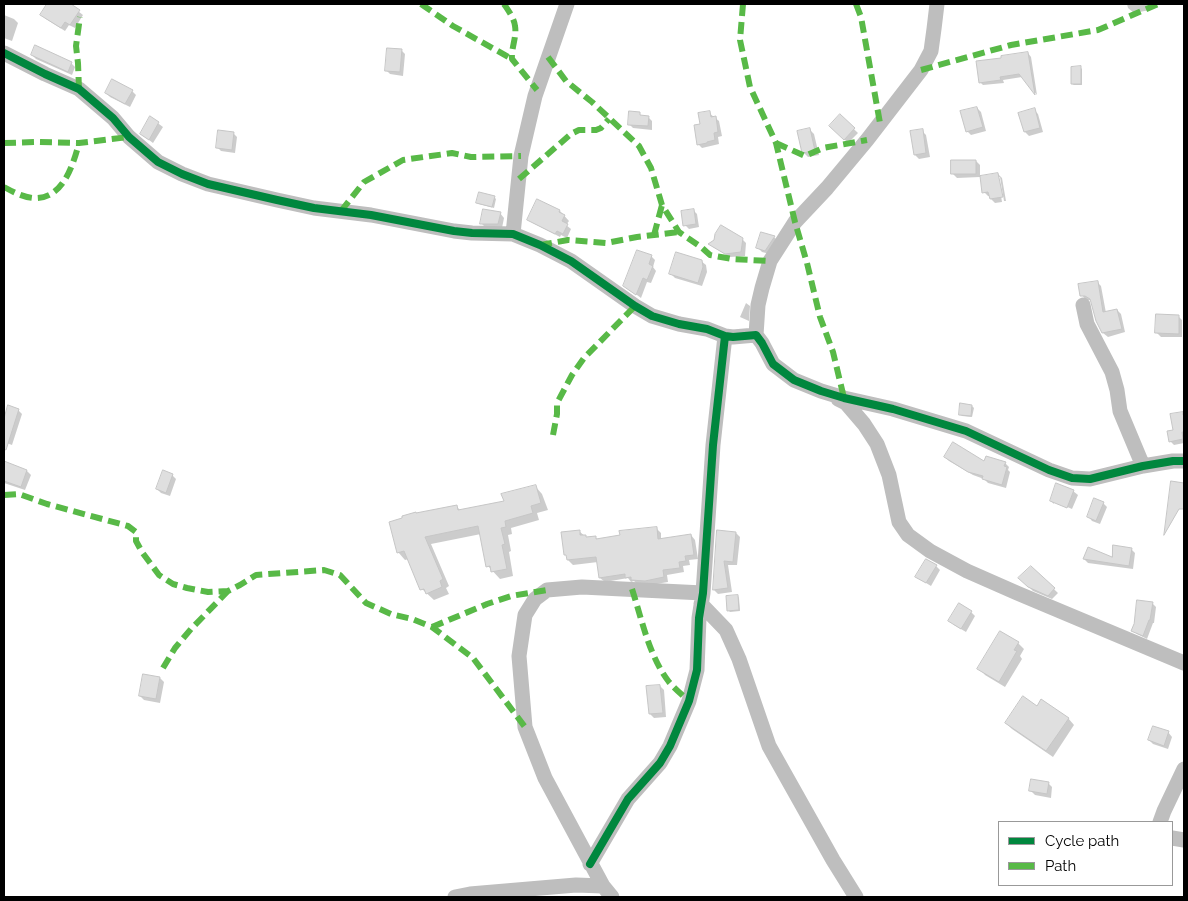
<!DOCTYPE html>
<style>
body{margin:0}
#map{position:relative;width:1188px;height:901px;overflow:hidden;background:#fff;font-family:Raleway,sans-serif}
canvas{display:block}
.frame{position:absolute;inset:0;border:5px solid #000;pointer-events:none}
.legend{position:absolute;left:998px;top:821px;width:175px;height:65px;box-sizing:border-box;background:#fff;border:1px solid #999;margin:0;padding:6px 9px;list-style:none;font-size:15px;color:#000}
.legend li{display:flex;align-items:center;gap:10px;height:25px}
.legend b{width:25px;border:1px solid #999}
</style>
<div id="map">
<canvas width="1188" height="901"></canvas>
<div class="frame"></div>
<ul class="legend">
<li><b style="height:6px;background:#00873e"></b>Cycle path</li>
<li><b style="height:6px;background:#58b947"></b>Path</li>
</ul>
</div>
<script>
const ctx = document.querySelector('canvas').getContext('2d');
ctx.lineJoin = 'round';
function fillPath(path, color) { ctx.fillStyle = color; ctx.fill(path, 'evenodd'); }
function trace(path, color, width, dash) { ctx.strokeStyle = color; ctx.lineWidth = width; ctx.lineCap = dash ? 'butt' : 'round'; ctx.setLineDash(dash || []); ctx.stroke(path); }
fillPath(new Path2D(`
 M49,4H69L83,15L75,28L69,25L65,31L46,19L42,15Z
 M1127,4H1156L1149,5L1150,10L1134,13L1128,8Z
 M4,15L14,19L18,23L12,41L4,38Z
 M401,50L405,54L403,76L390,74L386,70Z
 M1028,53L1031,57L1037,95L1022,77L1003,80L1004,83L983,85L980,82L1002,59Z
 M32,55L71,63L75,67L72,75L36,59Z
 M1080,67L1082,69V85H1074L1072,84Z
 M132,91L136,95L130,107L110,97L106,93Z
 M977,108L981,112L986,131L971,135L967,131Z
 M1034,110L1038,114L1043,132L1029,136L1025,132Z
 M709,113L719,121L722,136L718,137L719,144L702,148L698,144L701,125Z
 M639,114L643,117H648L652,121V130L633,128L629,124Z
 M840,116L858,133L848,143L831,126Z
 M151,118L163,127L153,143L141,134Z
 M810,130L814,134L819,155L808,157L804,153L799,132Z
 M922,131L926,135L930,157L919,159L915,155Z
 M233,133L237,137L235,153L221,151L217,147Z
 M976,161L980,165V177L957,178L953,174Z
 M998,174L1002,178L1006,201H1004L1000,177H998L1002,202L995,203L991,199L990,196H988L984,192Z
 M494,197L496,199L494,208L479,204L478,203Z
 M538,200L560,211L569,221L566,225L571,229L567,238L561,235L560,237L533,223L529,219Z
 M693,210L697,214L699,227L689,229L685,225Z
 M500,213L504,218L502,228L485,227L481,223Z
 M774,237L778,241L770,254L762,252L758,248Z
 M742,239L746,243L745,256L730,257L713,247L710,244Z
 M651,256L655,260L653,267L656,271L651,283L647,282L641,298L625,286Z
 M701,261L706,265L707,272L702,286L675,278L671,274Z
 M1097,282L1101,286L1106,313L1117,310L1121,314L1125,332L1108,337L1103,333L1092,300H1086L1082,295Z
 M746,303L750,306L749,321L740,317Z
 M1178,316L1182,320V337H1161L1157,333Z
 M972,406L974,408L972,417L962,416L960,414Z
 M9,407L18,410L22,414L12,445L4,442V424Z
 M1182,413L1184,415V443L1174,445L1170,441Z
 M945,457L985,463H1005L1009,467L1008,470L1010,472L1006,488L988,483L984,479L973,475L949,461Z
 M4,463L27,471L31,475L25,490L4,483Z
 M172,475L176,479L170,496L161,493L157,489Z
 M535,486L542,494L548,510L537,513L539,520L511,528L512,534L508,535L511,551L509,552L513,576L500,579L488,566L481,534L431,544L449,586L446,588L449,594L434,600L422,589L409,559L405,560L398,552L456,506L461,511L505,502Z
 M1073,491L1078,495L1072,509L1054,501V504L1051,501Z
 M1103,503L1107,507L1100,524L1092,521L1088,516Z
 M656,528L661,533V539L691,535L695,540L698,559L689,560L690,565L683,566L684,572L667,575L668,582L650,585L637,584L634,581L631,582L628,578L605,582L600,578L598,562L573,565L568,560V557L565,554L579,531L587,538L595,537L598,540Z
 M718,531L736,533L740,537L737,565H728L732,592L718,594L714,590Z
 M1131,549L1135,553L1133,569L1088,563L1084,559H1113Z
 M936,566L940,570L931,586L921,580L917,576Z
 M1031,567L1058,593L1052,599L1033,591L1020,578Z
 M738,596L739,598L740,611L730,612L728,610Z
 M1152,603L1156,607L1154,623H1153L1147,639L1137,634L1133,630Z
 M971,612L975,616L966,632L954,625Z
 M1018,643L1024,649L1020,656L1022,659L1005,687L985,675L979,668Z
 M160,678L164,682L160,703L144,700L140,696Z
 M660,686L664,690L666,717L654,718L650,714Z
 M1068,718L1074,725L1053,757L1012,729L1006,723Z
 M1168,732L1172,737L1168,749L1153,744L1149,740Z
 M1048,783L1052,787L1051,798L1035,795L1031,791Z`), '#0003');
const building = new Path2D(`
 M47,4H71L80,10L70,25L65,22L61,28L40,15Z
 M35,45L72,62L68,72L31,55Z
 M387,48L402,49L400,72L385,71Z
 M1028,52L1035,95L1019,74L1000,77L1001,80L979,83L976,61L1001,58V56Z
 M1081,66V84H1071V67Z
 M112,79L133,90L125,104L105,93Z
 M977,107L983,127L966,132L960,111Z
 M1035,108L1040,128L1024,132L1018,113Z
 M629,111L640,112V115L649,116L648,126L628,125Z
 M710,111L711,117L716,116L718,132L714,133L715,140L707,142V143L697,145L694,125L700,124L698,113Z
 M840,114L855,128L844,140L829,126Z
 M150,116L159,122L149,140L140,134Z
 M810,128L815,151L802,153L797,131Z
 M923,129L926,153L914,155L910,131Z
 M218,130L234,132L232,150L216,148Z
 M951,160H976V174H951Z
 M998,173L1003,197L990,199L988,192L982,193L980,176Z
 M479,192L495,196L492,207L476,203Z
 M537,199L560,210L559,212L565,215L562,221L568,224L563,234L557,231L555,234L527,220Z
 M483,209L501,212L498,224H480Z
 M694,209L696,224L683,226L681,211Z
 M721,225L743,238L741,252L725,254L708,244L714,240L715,234Z
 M761,232L775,236L765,251L756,248Z
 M637,250L652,255L649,264L653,266L647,280L643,278L636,295L623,286Z
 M676,252L702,260L703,267L698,283L669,274Z
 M1098,281L1103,312L1117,309L1122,329L1102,333L1096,321L1090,299L1085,296H1080L1078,284Z
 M1156,314L1179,315V334L1155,333Z
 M960,403L972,405L971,416L959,415Z
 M8,405L19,409L6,450L4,449V419Z
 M1183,412V415H1184V432H1182L1183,439L1169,442L1167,431L1173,430L1170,414Z
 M953,442L984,461L986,456L1006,462L1004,466L1007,467L1002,485L982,479L983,476L968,472L944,457Z
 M4,461L27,470L21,487L4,481Z
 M163,470L173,474L166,493L156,489Z
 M1171,481L1184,483V509H1179L1164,535Z
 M1056,483L1074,490L1067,508L1050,501Z
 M536,485L541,503L531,506L533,513L505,521L506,527L501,528L505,544L502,545L507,569L491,572L490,566L486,567L478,526L425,537L443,579L440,581L442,587L426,594L424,589L420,590L404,551L397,553L389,522L402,518V516L416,512V513L457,505L458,510L504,501L501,494Z
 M1094,498L1104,502L1096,521L1087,517Z
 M657,527L658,539L691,534L694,555L685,556L686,561L679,562L680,568L663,570L664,577L645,581L631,580V577L625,578V574L599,578L596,557L567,560L566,555H564L561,532L580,530V535H586V537L596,536V539L620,535L619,531Z
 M717,530L736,532L733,562L724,561L728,588L713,590Z
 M1113,545L1132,548L1129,566L1083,559L1088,547L1112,557Z
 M926,559L937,565L926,583L915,577Z
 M1031,566L1055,588L1048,596L1028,587L1018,578Z
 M738,595L739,610L727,611L726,596Z
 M1137,600L1153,602L1150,620H1149L1143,636L1131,631L1134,624Z
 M959,603L972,611L961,629L948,621Z
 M1000,631L1019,642L1014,650L1017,651L999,682L977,669Z
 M143,674L160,677L156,699L139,696Z
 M660,685L663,713L649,714L646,686Z
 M1023,696L1037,706L1041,699L1069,718L1046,751L1005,723Z
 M1153,726L1169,731L1164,746L1148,740Z
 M1031,779L1049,782L1047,794L1029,791Z`);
fillPath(building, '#dfdfdf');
trace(building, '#c6c6c6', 1);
trace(new Path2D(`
 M4,53L45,74L79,89L113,118L129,137L158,162L182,174L208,184L277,200L314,208L371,215L454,231L472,233L513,234L540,245L571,261L635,306L652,316L679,324L707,329L725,336L713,445L703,593L699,618L697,670L689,701L670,746L660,763L628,799L590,864
 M513,234L521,156L535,96L567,4
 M1083,305L1087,324L1112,372L1117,390L1120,411L1143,466
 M756,335L758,305L762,288L770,261L795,222L827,188L867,140L921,70L931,51L934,29L937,4
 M725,336L733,337L756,335L762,343L773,364L794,380L821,391L844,398L893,409L966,431L1049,470L1072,478L1090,479L1143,466L1173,461H1184
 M838,399L846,403L864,424L877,444L889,475L899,522L908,535L930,551L967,571L1017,593L1184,663
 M701,604L726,630L739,659L769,746L833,860L856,897
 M1160,822L1164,811L1184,769
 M1172,838L1184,840
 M455,897L470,894L576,885L603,886
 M612,897L603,886L545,778L525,727L519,656L525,615L535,599L547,590L582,587L703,593`), '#bebebe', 15);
trace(new Path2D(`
 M421,4L453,26L512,59
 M504,4C508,10 514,18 515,26C517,37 511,48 512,59L537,90
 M743,4L740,40L750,87L776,143L795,222L807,263L820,317L833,352L844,398
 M856,4L861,17L880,123
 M548,57L566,81L592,102L639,146L651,168L662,205L679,232L701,247L710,255L732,259L770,261
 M921,70L1011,45L1098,30L1158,4
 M79,89L78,63L76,46L80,17
 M4,143L37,142L79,143L129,137
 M776,143L805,156L823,148L867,140
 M519,179L571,134L579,130H596L601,128L609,119
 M4,187C13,192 23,197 33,198C63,200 73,165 79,143
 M341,211L364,182L403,160L452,153L471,157L521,156
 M654,235L662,205
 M540,245L568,240L606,243L637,237L679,232
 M553,435L557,414V403L572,375L584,358L635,306
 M4,495L19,494L47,504L128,526L136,532V541L142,552L159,575L173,584L187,588L208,592L228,591L240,585L256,575L324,570L340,575L366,603L391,614L412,619L432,627L473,658L525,727
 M632,589C642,620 649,656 669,682C675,689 682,695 689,701
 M432,627L487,604L511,596L547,590
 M163,668L175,648L191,629L228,591`), '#58b947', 6, [12, 6]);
trace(new Path2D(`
 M4,53L45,74L79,89L113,118L129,137L158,162L182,174L208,184L277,200L314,208L371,215L454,231L472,233L513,234L540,245L571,261L635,306L652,316L679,324L707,329L725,336L713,445L703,593L699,618L697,670L689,701L670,746L660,763L628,799L590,864
 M725,336L733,337L756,335L762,343L773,364L794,380L821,391L844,398L893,409L966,431L1049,470L1072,478L1090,479L1143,466L1173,461H1184`), '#00873e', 8);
</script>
